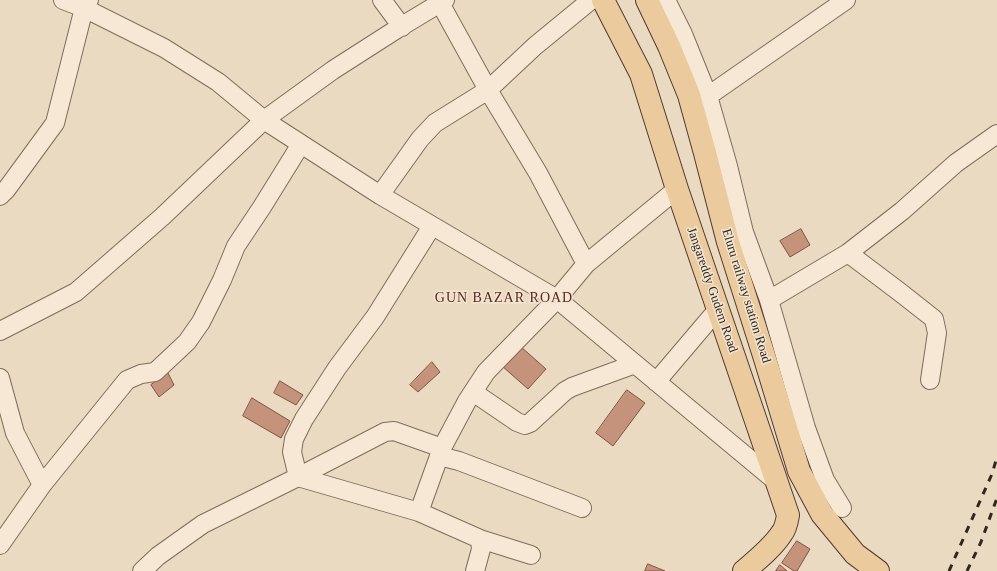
<!DOCTYPE html>
<style>
body{margin:0}
canvas{display:block;background:#eadac2}
</style>
<canvas width="997" height="571"></canvas>
<script>
const ctx = document.querySelector('canvas').getContext('2d');
ctx.lineJoin = 'round';
function fillPath(path, color) { ctx.fillStyle = color; ctx.fill(path, 'evenodd'); }
function trace(path, color, width, dash) { ctx.strokeStyle = color; ctx.lineWidth = width; ctx.lineCap = dash ? 'butt' : 'round'; ctx.setLineDash(dash || []); ctx.stroke(path); }
function drawText(font, color, halo, rows, align = 'center') {
  ctx.font = font + ' "Times New Roman",serif'; ctx.lineWidth = 3; ctx.setLineDash([]); ctx.textBaseline = 'middle'; ctx.strokeStyle = halo; ctx.fillStyle = color; for (const [text, x, y, turn = 0] of rows) {
    ctx.save(); ctx.translate(x, y); ctx.rotate((+turn || 0) * Math.PI / 180); ctx.textAlign = isNaN(turn) ? turn : align; if (halo) ctx.strokeText(text, 0, 0); ctx.fillText(text, 0, 0); ctx.restore();
  }
}
const building = new Path2D(`
 M801,229L810,245L790,257L780,241Z
 M520,346L546,369L528,389L502,366Z
 M432,362L440,372L418,392L410,385Z
 M168,373L174,385L159,397L151,385Z
 M280,381L303,395L296,405L274,393Z
 M627,390L645,403L613,446L596,433Z
 M252,398L290,421L281,438L243,416Z
 M797,541L810,549L797,571H794L782,563Z
 M648,564L665,571H645Z
 M780,565L787,571H776Z`);
fillPath(building, '#c5927b');
trace(building, '#7f5443', 1);
const minor = new Path2D(`
 M63,0L84,8L164,48L218,82L264,120L380,195L420,139L435,123L488,90L535,46L591,0
 M382,0L402,27
 M666,0L683,34L708,96L728,166L744,232L769,300L806,428L825,480L842,508
 M440,3L488,90L538,173L586,264
 M708,96L846,0
 M380,195L557,299L586,264L677,189
 M0,196L6,190L55,123L84,8L89,0
 M432,226L375,317L337,368L304,419L294,439L292,452L298,477L385,432L394,431L442,448L467,401L486,372L557,299L777,482
 M848,253L902,211L956,163L997,134
 M769,300L848,253L901,293L934,319L937,333L930,380
 M0,331L76,292L162,217L264,120L333,70L397,29L445,0
 M0,378L15,433L42,485L127,380L141,374L155,372L187,342L201,322L222,280L236,246L262,207L301,144
 M656,382L718,309
 M473,392L517,422L525,425L530,423L565,391L572,387L635,364
 M439,456L459,461L582,508
 M419,512L442,448
 M480,539L531,555
 M0,545L42,485
 M142,571L158,556L203,524L298,477L419,512L480,539L481,549L475,571`);
const major = new Path2D(`
 M603,0L641,74L677,189L788,515C787,521 786,528 782,533C773,547 757,560 744,571
 M647,0L669,46L689,95L705,153L728,242L766,362L799,471L822,514L855,554L878,571`);
trace(minor, '#826c5b', 20);
trace(major, '#503b2f', 24);
trace(minor, '#f6e8d5', 18);
trace(major, '#ebca9d', 22);
trace(new Path2D(`
 M949,571L992,474L997,457
 M967,571L981,542L997,498`), '#33261e', 3, [7, 7]);
drawText('13px', '#33261e', '#f2e5d1', [
 ["Jangareddy Gudem Road",712,290,71],
 ["Eluru railway station Road",746,296,73]
]);
ctx.letterSpacing = '1px';
drawText('14px', '#5c2721', '#f2e5d1', [
 ["GUN BAZAR ROAD",504,298]
]);
ctx.letterSpacing = '0px';
</script>
